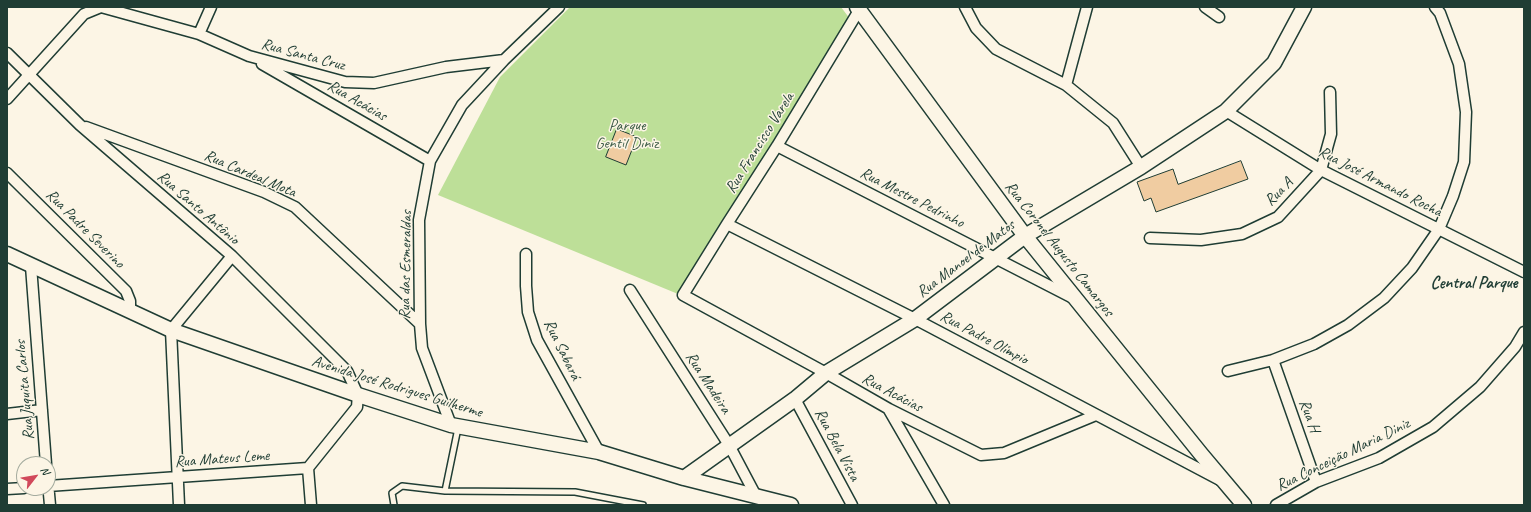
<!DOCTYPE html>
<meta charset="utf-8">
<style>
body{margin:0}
#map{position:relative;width:1531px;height:512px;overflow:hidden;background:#fcf5e5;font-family:Caveat,sans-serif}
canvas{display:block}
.frame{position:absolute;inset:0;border:8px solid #1f3d34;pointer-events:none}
.north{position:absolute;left:16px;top:456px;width:40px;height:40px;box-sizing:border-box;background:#fcf5e5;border:1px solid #a4ab9e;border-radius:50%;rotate:59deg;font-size:11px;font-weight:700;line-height:16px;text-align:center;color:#1f3d34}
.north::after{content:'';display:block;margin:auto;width:14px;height:18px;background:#d1495b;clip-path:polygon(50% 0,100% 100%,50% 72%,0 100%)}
</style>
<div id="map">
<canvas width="1531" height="512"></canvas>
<div class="frame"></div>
<div class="north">N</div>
</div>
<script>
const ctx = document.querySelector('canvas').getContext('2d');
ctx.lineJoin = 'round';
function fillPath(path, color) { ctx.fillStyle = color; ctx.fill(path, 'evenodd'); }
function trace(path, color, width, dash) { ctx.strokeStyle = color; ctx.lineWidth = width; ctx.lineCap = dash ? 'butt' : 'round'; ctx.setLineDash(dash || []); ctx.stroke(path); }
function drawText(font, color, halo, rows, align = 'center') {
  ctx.font = font + ' Caveat,sans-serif'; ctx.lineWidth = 3; ctx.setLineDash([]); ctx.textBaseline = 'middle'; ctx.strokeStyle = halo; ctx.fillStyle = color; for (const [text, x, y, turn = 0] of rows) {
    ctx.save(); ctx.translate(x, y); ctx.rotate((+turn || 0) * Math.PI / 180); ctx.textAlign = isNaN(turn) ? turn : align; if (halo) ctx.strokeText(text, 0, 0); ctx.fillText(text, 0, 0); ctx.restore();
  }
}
fillPath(new Path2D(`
 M570,7H841L850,19L678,294L438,195L500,77Z`), '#bddf98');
const building = new Path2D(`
 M617,129L637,137L626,165L606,157Z
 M1241,161L1248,179L1156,212L1151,198L1144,201L1137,182L1173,169L1178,184Z`);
fillPath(building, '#f0cca1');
trace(building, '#1f3d34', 1);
const lane = new Path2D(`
 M458,428L445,491L575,492L643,505
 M394,505L392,493L402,486L445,491`);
const street = new Path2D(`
 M101,7L199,34L249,56L345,82L374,83L446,67L504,60
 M861,7L777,146L727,224L683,295L826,373L889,409L981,455L1004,453L1096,415
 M965,7L976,28L996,49L1066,85L1113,123L1141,167
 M1205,7L1219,17
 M199,34L211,7
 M7,53L80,125L232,256L347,371L358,395L357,407L308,468L48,486
 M262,64L430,161
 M1066,85L1087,7
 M7,99L84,14L101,7
 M1226,111L1321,170L1524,272
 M86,127L264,192L295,207L420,324
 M777,146L1073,298
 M7,173L126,291L130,301V311
 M727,224L915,319L1220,480
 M1150,238L1201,240L1242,234L1278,217L1321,170L1331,134L1330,92
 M526,254V286L528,312L537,340L599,452
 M31,266L46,464
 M630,290L729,445L756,496
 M1273,360L1316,482
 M1228,371L1273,360L1314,344L1348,325L1384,298L1412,268L1439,229L1453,196L1464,162L1466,112L1459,64L1440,13L1435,7
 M795,399L852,505
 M889,410L944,505
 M7,414L42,410
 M451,425L422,348L420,324L419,220L430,161L462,105L504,60L559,7
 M308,468L311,505
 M48,483L50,505
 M7,489L24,488
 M179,505L171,330L232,256
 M1276,505L1316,482L1379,458L1433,427L1480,387L1515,347L1524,332`);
const secondary = new Path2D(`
 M857,7L1025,236L1201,454L1244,505
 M7,254L171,330L358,395L451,425L599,452L684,478L791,505
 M684,478L795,399L826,373L915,319L1025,236L1141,167L1226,111L1274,63L1304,7`);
trace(lane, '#1f3d34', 8);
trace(street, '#1f3d34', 13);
trace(secondary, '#1f3d34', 17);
trace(lane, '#fcf5e5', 5);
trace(street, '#fcf5e5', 10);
trace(secondary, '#fcf5e5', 14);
drawText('16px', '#1f3d34', '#fcf5e5', [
 ["Rua Santa Cruz",303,55,15],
 ["Rua Acácias",357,101,30],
 ["Rua Francisco Varela",760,143,-58],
 ["Rua Cardeal Mota",250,174,23],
 ["Rua José Armando Rocha",1380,182,27],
 ["Rua A",1279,192,-45],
 ["Rua Mestre Pedrinho",912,198,27],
 ["Rua Santo Antônio",198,208,41],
 ["Rua Padre Severino",85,229,45],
 ["Rua Coronel Augusto Camargos",1059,249,52],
 ["Rua Manoel de Matos",966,259,-37],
 ["Rua das Esmeraldas",406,265,-89],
 ["Rua Padre Olímpio",984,338,28],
 ["Rua Sabará",562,350,64],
 ["Rua Madeira",708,383,57],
 ["Avenida José Rodrigues Guilherme",397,387,17],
 ["Rua Juquita Carlos",25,390,-95],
 ["Rua Acácias",892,393,28],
 ["Rua H",1309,416,70],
 ["Rua Bela Vista",837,445,62],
 ["Rua Conceição Maria Diniz",1343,455,-26],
 ["Rua Mateus Leme",222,459,-4]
]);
drawText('16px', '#3f5d48', '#fcf5e5', [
 ["Parque",627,126],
 ["Gentil Diniz",627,144]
]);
drawText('bold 17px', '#1f3d34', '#fcf5e5', [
 ["Central Parque",1474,284]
]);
</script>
